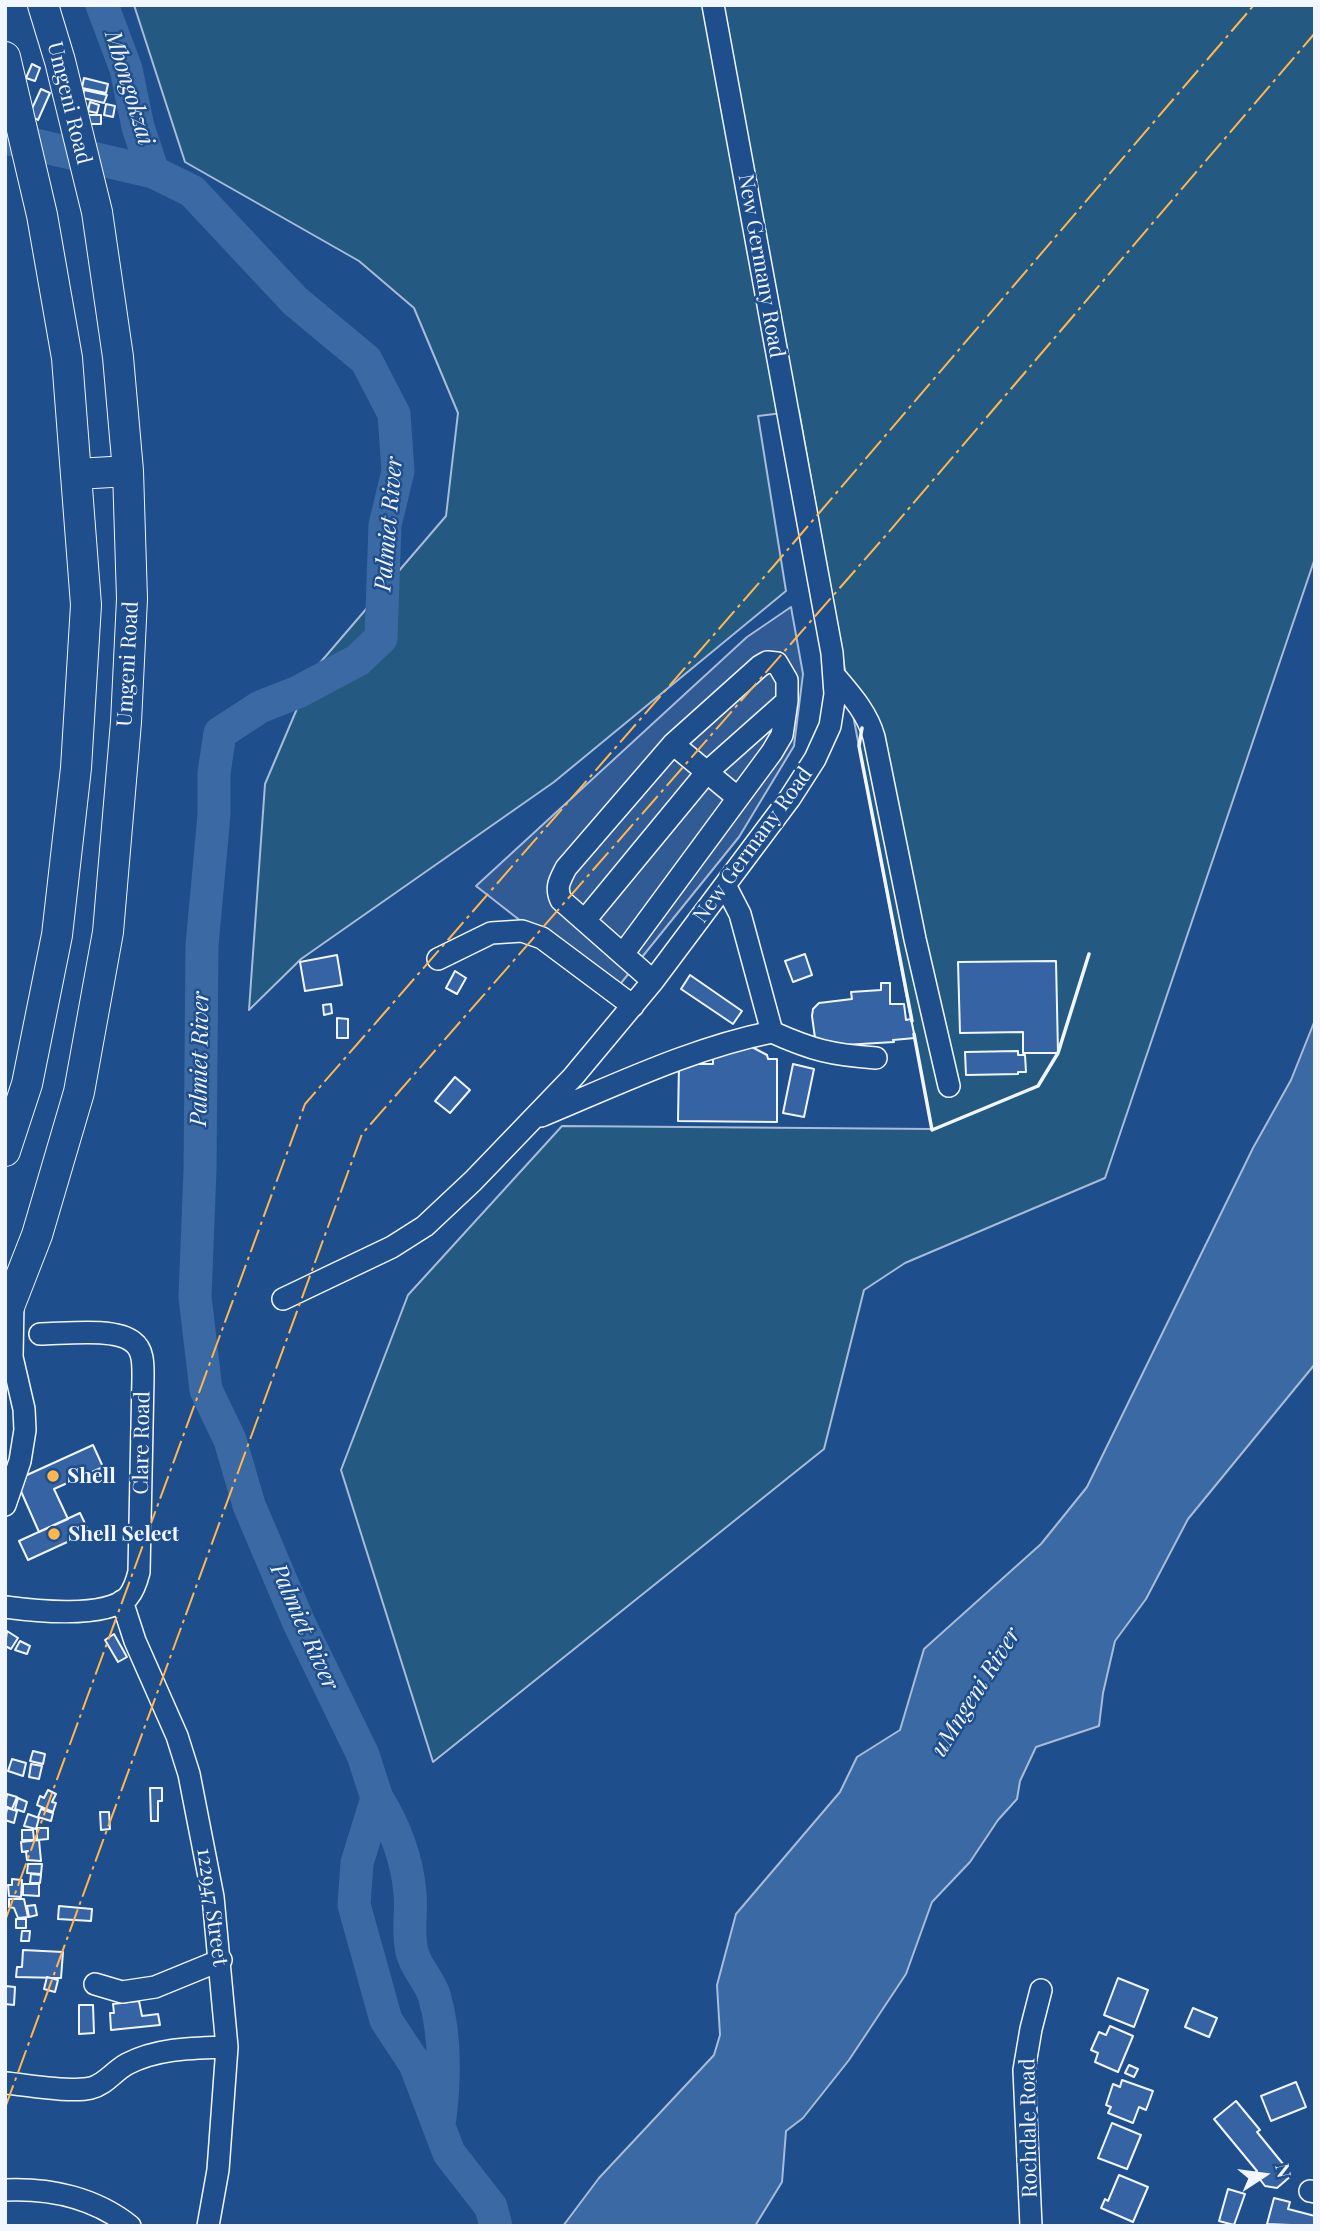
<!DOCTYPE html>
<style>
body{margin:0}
#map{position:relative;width:1320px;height:2231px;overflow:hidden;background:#1f4e8c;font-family:"Playfair Display",serif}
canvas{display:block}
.frame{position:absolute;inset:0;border:7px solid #f2f6ff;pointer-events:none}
.north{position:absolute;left:1229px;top:2140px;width:70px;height:70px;-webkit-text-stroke:5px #1f4e8c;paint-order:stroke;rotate:77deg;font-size:19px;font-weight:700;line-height:28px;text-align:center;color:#f2f6ff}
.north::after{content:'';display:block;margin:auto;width:24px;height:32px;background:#f2f6ff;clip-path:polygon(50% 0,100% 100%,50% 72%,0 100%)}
</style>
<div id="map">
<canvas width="1320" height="2231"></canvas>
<div class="frame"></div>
<div class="north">N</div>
</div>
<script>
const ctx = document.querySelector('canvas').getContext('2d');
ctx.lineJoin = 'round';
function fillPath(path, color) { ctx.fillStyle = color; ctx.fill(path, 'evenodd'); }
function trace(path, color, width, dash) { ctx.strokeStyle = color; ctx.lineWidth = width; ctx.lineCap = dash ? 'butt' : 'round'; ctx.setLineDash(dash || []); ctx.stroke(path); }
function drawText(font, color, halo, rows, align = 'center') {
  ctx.font = font + ' "Playfair Display",serif'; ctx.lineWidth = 5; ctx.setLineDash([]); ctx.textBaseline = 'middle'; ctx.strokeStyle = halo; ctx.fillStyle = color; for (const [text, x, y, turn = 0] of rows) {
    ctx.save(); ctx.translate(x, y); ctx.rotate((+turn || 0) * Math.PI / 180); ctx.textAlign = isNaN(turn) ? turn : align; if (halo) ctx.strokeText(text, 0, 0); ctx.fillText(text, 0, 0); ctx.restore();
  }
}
const green = new Path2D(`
 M134,5H1315V558L1105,1178L905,1263L864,1290L824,1449L433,1762L341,1470L408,1295L562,1126L932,1129L853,715L799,411L758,416L786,591L554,782L301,959L249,1010L265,784L313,671L446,516L458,413L414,308L359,261L185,162Z`);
fillPath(green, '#245a82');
trace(green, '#a8bbd7', 2);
const parking = new Path2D(`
 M791,607L803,674L794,746L739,837L613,993L476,886L747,637Z`);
fillPath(parking, '#305b95');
trace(parking, '#a8bbd7', 2);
const water = new Path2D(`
 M1315,1020V1364L1188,1519L1146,1599L1115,1641L1103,1693L1099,1726L1036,1747L1020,1781L1017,1799L998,1820L970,1862L932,1902L906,1974L849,2060L803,2118L786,2131L782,2182L755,2226H563L599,2178L714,2055L720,2035L717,1985L736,1914L840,1792L857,1757L900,1730L924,1649L1041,1544L1087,1487L1253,1148L1291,1080Z`);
fillPath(water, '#3b69a3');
trace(water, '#a8bbd7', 2);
trace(new Path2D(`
 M102,5L126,69L138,127L153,172
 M5,138L153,172L192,191L295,301L366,360L394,414L398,471L385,525L381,638L358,660L298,692L260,707L220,733L214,773V815L202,945L200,1170L195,1297L206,1390L230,1440L249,1505L299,1623L363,1755L377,1798L357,1863L354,1905L386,2020L415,2064L449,2153L491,2207L496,2226
 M377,1798C395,1827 407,1859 410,1893C412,1914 407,1929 412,1952C416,1968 429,1980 434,1995C446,2035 445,2077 440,2118`), '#3b69a3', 33);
const building = new Path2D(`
 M32,64L40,68L35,81L26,78Z
 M84,78L108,84L106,93L82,88Z
 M41,89L50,93L38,120L29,115Z
 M84,90L107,95L104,103L83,98Z
 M90,102L99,105L97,113L88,111Z
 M106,104L115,106L113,117L104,115Z
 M89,115H101V124H89Z
 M805,954L812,975L793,982L785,961Z
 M337,955L342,985L305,991L300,962Z
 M1056,961L1058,1053H1023V1032L960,1033L958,962Z
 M455,971L466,978L457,994L446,988Z
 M690,975L742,1011L733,1024L681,989Z
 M881,983H890V1004H904L906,1020L911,1019L915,1038L893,1040L894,1042L828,1046L815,1038L812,1016L813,1009L819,1003L852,999L851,992L881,990Z
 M331,1004L332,1013L324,1015L323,1005Z
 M337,1018L348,1019V1038H337Z
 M750,1046L767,1055L768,1059H777V1122L678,1121L679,1064H713V1059L720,1055Z
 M1018,1051V1055H1025L1026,1072H1018V1074L966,1075L965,1052Z
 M793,1064L814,1069L804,1117L783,1113Z
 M455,1077L470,1090L450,1113L435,1101Z
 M93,1445L103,1467L54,1489L68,1519L39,1532L16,1480Z
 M80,1513L89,1532L28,1560L19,1541Z
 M7,1631L18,1638L11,1649L5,1646Z
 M114,1634L127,1657L118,1662L105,1640Z
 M20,1641L30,1646L27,1654L15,1650Z
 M33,1751L45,1754L43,1764L30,1761Z
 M12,1759L26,1763L23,1776L8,1771Z
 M31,1764L42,1766L39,1779L29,1777Z
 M150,1788H162V1801H158V1821H151Z
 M48,1790L56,1794L52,1802L56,1803L53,1812L37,1805L40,1796L44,1798Z
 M7,1794L17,1797L12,1809L5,1806Z
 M18,1798L27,1802L24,1812L15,1809Z
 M7,1808L17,1811L14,1823L5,1820Z
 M41,1809L53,1813L51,1821L38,1817Z
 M100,1812H109L110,1829L101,1830Z
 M28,1814L39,1818L36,1829L24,1826Z
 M37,1828H48V1839L37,1840Z
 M22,1830H33L34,1840H22Z
 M39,1840L41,1861L27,1860L26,1852L28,1851L22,1852L21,1842Z
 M28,1864H42L41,1874L27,1873Z
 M31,1874L41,1875L40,1883H30Z
 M12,1879L22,1880L21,1897L9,1896L8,1885H12Z
 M23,1884H39V1896L23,1895Z
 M9,1899H24L28,1917L18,1918L14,1908L9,1907Z
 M35,1905L37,1915L29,1917L27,1906Z
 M59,1906L92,1909L91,1921L58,1919Z
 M16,1919H26V1928H16Z
 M22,1931H30L29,1941H21Z
 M23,1950L63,1952L61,1978L16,1977L17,1967H22Z
 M47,1977L58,1980L55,1992L44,1989Z
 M1118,1978L1148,1990L1134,2027L1104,2015Z
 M5,1986L15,1987L14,2005L5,2004Z
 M139,2001L142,2016L158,2014L160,2025L111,2030L110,2013H114L113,2004Z
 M79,2005H93L94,2033L79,2034Z
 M1193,2008L1217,2018L1209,2037L1185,2027Z
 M1110,2026L1133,2036L1118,2072L1095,2062L1098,2053L1091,2050L1099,2032L1106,2035Z
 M1129,2065L1138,2069L1134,2077L1125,2073Z
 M1122,2080L1153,2091L1146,2110L1139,2107L1133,2123L1108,2113L1111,2107L1106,2105L1113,2084L1120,2087Z
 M1296,2082L1306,2107L1271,2121L1261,2096Z
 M1236,2101L1260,2130L1257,2132L1292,2175L1277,2188L1265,2186L1255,2173L1257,2171L1214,2119Z
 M1112,2123L1141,2135L1127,2169L1098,2158Z
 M1119,2175L1148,2187L1133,2222L1101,2208L1105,2199L1108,2201Z
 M1228,2189L1245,2194L1234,2225L1219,2221Z
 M1274,2198L1290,2202L1288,2209L1315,2216V2226L1267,2224Z`);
fillPath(building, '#3563a3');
trace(building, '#f2f6ff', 2);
const minor = new Path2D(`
 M834,675C850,694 867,712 874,737L915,939L949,1086
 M673,744L738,798
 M725,885L740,914L772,1032C812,1050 832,1055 876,1058
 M585,920L707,772L787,701V680L777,663L767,662L760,666L673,744L566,868C560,880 555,887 561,900L653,981
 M623,954L772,752L782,735L787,701
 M438,959L491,933L522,931L542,938L633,1006
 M541,1116C616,1085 692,1048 772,1032
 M283,1299L392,1247L425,1226L473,1181L573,1077L653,981L790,798L815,759L830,726L835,694L832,653L713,5
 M5,1505L20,1461L25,1430L24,1409L12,1357L13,1302
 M122,1601L135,1641L177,1736L189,1774L213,1897L227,2047L218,2170L208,2226
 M5,1607C35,1611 105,1619 128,1597C134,1590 137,1580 139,1572L143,1378C143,1366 144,1350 133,1342C115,1327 63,1334 40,1334
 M95,1984L122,1992L155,1987L221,1960
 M5,2083C28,2085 71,2093 91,2088C105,2085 114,2071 127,2064C157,2048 193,2048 227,2047
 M5,2190C50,2188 95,2198 130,2226
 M1310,2191L1315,2192
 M1031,2226L1024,2070L1031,2029L1041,1990`);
const highway = new Path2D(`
 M5,57L42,215L67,358L86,605L76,768L57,935L27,1084L5,1151
 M77,474L128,471
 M5,1317L37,1235L79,1092L108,932L126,722L132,599L128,471L118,357L97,212L60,61L43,5`);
trace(minor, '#f2f6ff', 24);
trace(highway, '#f2f6ff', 32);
trace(minor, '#1f4e8c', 21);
trace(highway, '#1f4e8c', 30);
trace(new Path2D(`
 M862,728L859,746L912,1021
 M914,1034L932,1130L1038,1086L1058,1053L1089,954`), '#f2f6ff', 3.5);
trace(new Path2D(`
 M5,1921L305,1104L772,568L1254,5
 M5,2108L362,1134L887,534L1315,33`), '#ffb74d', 2, [24, 5, 3.5, 5]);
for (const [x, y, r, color] of [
 [53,1476,7,"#ffb74d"],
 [54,1534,7,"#ffb74d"]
]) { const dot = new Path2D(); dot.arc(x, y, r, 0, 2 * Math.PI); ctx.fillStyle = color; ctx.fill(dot); trace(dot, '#1f4e8c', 2.5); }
drawText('21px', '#f2f6ff', '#1f4e8c', [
 ["Umgeni Road",69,103,76],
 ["New Germany Road",761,266,80],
 ["Umgeni Road",128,664,-87],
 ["New Germany Road",753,845,-54],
 ["Clare Road",142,1443,-89],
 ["122947 Street",212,1907,82],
 ["Rochdale Road",1029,2128,-91]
]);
drawText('bold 21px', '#f2f6ff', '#1f4e8c', [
 ["Shell",67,1476],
 ["Shell Select",68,1534]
], 'left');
drawText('italic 23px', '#f2f6ff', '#1f4e8c', [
 ["Mbongokzai",129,88,73],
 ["Palmiet River",389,524,-85],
 ["Palmiet River",200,1059,-89],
 ["Palmiet River",304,1627,66],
 ["uMngeni River",976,1692,-58]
]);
</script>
